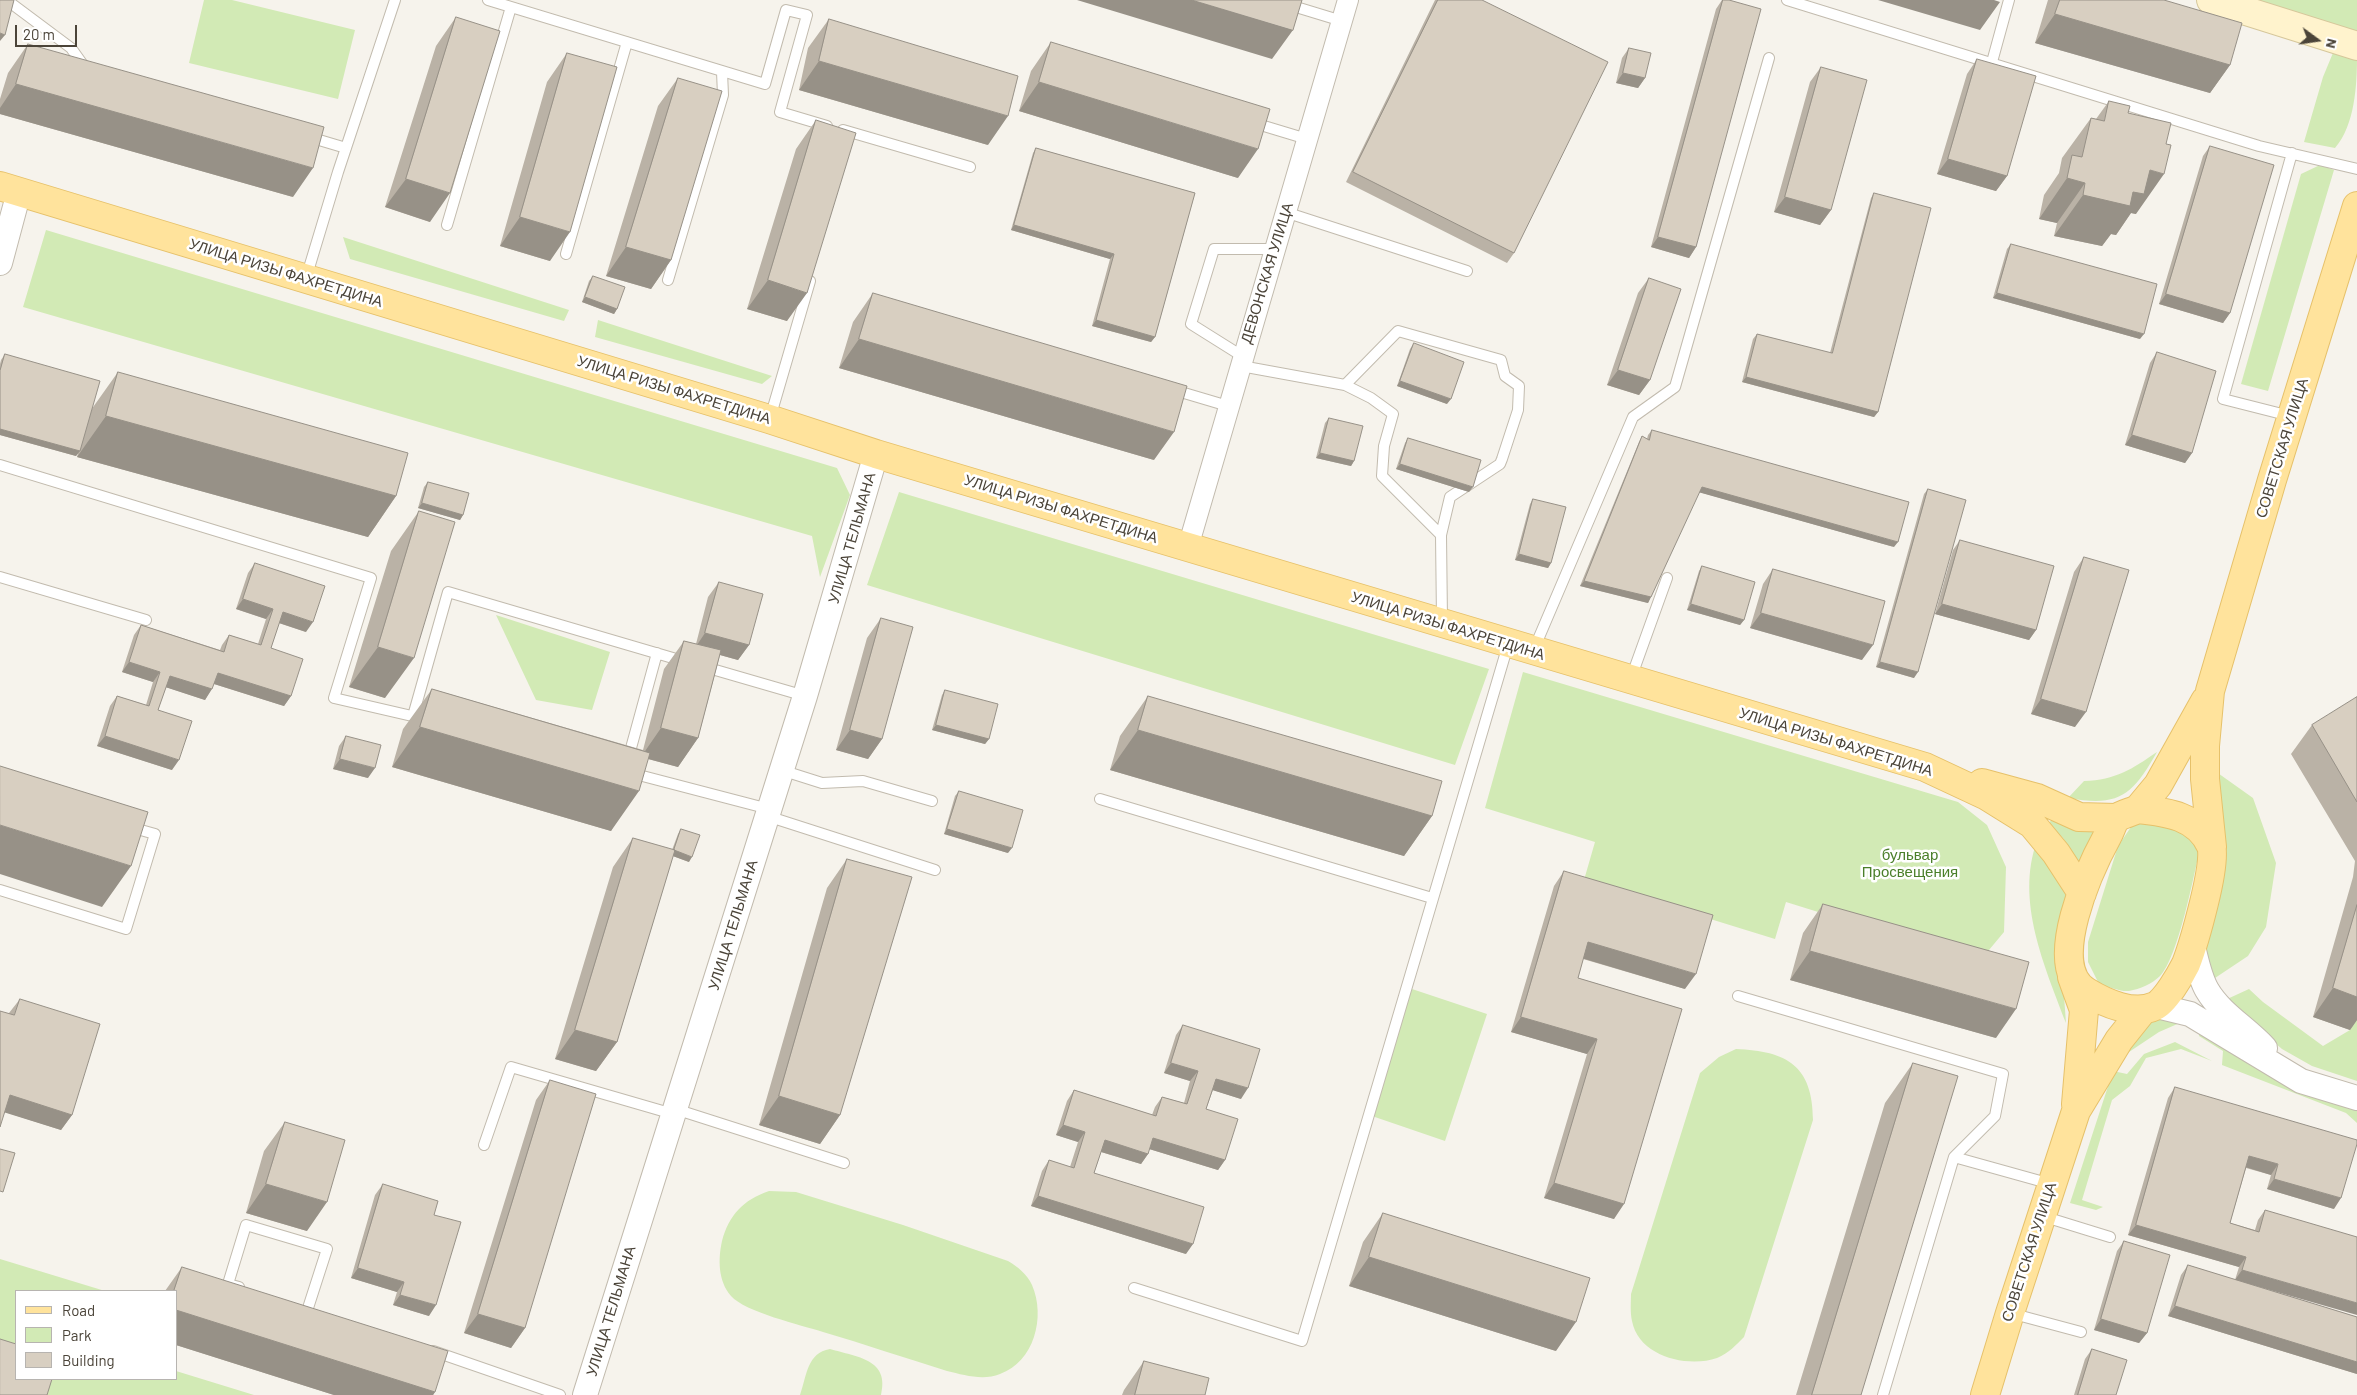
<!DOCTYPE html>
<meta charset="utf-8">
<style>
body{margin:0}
#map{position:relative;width:2357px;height:1395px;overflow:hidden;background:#f6f3ec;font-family:Barlow,sans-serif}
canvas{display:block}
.legend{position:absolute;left:15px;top:1290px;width:162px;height:90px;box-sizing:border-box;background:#fff;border:1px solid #b7b4b0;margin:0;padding:6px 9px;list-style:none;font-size:15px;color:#4b4439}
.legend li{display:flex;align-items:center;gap:10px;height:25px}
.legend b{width:25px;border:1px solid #b7b4b0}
.north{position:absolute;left:2292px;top:15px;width:50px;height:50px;-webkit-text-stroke:4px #fff;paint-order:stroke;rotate:104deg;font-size:14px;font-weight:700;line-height:20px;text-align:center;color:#4b4439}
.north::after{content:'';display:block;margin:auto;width:18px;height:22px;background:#4b4439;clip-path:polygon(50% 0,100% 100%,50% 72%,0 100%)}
.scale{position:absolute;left:15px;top:25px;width:62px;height:22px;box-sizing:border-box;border:2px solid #4b4439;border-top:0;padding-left:6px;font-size:15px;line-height:18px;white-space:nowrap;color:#4b4439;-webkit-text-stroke:4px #fff;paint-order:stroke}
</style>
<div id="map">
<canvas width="2357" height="1395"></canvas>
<ul class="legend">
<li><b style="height:6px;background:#ffe39c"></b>Road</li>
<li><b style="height:14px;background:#d2eab5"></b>Park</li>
<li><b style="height:14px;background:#d8cfc1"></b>Building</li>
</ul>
<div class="north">N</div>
<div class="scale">20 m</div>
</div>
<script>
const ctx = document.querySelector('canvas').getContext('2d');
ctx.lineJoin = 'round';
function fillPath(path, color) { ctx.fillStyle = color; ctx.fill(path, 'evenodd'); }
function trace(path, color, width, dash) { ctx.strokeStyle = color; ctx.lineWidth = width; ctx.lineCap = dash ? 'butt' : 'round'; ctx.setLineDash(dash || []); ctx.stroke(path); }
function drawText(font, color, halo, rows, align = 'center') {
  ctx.font = font + ' Barlow,sans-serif'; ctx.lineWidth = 5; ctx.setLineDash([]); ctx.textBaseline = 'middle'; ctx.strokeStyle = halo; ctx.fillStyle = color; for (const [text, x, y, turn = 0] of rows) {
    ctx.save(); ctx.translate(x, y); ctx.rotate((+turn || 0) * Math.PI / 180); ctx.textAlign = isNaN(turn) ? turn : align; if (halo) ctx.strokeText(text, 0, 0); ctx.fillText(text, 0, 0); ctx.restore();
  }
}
fillPath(new Path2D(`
 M204,0H232L355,30L338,99L189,63Z
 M2248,0H2357V34Z
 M2335,48L2357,56C2357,85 2355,125 2335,148L2304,142L2323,77Z
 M2320,165L2334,170L2268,391L2241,384L2301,174Z
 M46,230L837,468L850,495L820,577L812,536L23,307Z
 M343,237L569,310L564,321L350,259Z
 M598,320L772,376L762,384L595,337Z
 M899,492L1489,669L1455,765L867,585Z
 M496,615L610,652L592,710L536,700Z
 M1523,672L1958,802L1987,825L2006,867L2004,932L1979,962L1786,902L1775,939L1584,880L1595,842L1485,808Z
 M2157,752C2132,796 2119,807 2068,798L2084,781C2116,780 2132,769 2157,752Z
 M2215,771L2253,798L2276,863L2266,927L2248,956L2212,980L2202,945Z
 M2053,817L2103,827L2083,870L2063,838L2048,825Z
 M2145,819L2168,820L2200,848C2194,875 2178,958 2160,976C2152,984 2140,989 2129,991C2120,992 2107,986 2099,984L2088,962V942L2118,846L2131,827Z
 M2037,841L2062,872L2067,904L2063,982L2066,1023C2045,967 2015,901 2037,841Z
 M1406,987L1487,1014L1445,1141L1369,1115Z
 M2249,989L2263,1002L2323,1046L2350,1030L2357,1012V1081L2312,1066L2282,1049L2225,1000Z
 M2155,1017L2182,1022L2159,1032L2126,1054L2142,1024Z
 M2200,1028L2357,1107V1123L2346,1113L2222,1065L2223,1051L2199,1036Z
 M2175,1042L2212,1061L2181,1049L2146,1058L2130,1086L2112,1100L2082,1200L2103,1207L2096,1210L2070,1203L2113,1071L2127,1074L2144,1054Z
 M1736,1049C1787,1051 1813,1066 1813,1120L1744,1337C1736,1345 1729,1353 1717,1358C1688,1368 1639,1357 1632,1321C1630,1312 1631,1302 1631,1294L1700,1073L1719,1057Z
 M769,1191L796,1192L903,1225L1008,1261C1018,1267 1027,1274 1032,1285C1046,1317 1034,1362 1000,1374C983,1381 964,1375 947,1371C905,1358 864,1344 823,1332C801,1325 745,1312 731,1296C718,1281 718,1259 722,1241C729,1215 743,1200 769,1191Z
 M0,1259L105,1291H16V1379H176V1371L254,1395H0Z
 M830,1349C857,1357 890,1359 881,1395H800C807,1375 807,1353 830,1349Z`), '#d2eab5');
const service = new Path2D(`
 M488,0L765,84L786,10L807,15L780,112L827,126
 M1273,0L1342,21
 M1787,0L2259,146L2357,169
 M0,1L12,4L71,48L86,69
 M1992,62L2009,0
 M1254,123L1307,139
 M843,130L970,167
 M309,137L346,148
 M1285,212L1467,271
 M447,225L511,7
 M566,254L627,42
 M306,278L338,172L395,0
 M668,280L723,95L722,72
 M1242,356L1191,324L1214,249H1274
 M1241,366L1345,385L1371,398L1393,414L1384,446L1382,476L1441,535L1442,620
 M1345,385L1398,331L1501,360L1505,376L1519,386L1518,410L1502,459L1500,464L1450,497L1441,535
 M1174,390L1228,406
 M2290,416L2223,399L2292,153
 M770,418L810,281
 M0,465L371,578L334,698L425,719
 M0,577L146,620
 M1534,649L1633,417L1675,387L1769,58
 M705,667L805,696
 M1631,678L1667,578
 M413,716L448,592L683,661
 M628,759L657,653
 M781,770L822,783L863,781L932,801
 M631,773L769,809
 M1100,799L1432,898
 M767,816L935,870
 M0,890L126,929L155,834L130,827
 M1738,996L2003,1074L1995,1116L1954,1157L1883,1395
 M675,1109L844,1163
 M484,1145L511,1067L673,1114
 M1954,1157L2051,1184
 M2042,1216L2110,1237
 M239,1287L228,1284L246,1225L327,1249L308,1308
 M1134,1288L1302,1341L1508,645
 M2010,1313L2081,1332
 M433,1351L560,1395`);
const minor = new Path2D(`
 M1188,547L1348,0`);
const tertiary = new Path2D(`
 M0,263L19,192
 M2192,942C2196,958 2199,976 2207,990C2221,1014 2247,1028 2265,1048
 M2157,1006L2190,1014L2301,1081L2357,1098
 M585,1395L805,696L876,454`);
const secondary = new Path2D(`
 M2211,0L2357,46`);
const primary = new Path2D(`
 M0,186L769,419L876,454L1925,767L1987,796L2032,824L2056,853L2082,893
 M1982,783L2037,798L2079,817L2116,818
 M2138,809C2167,812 2198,816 2211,846C2218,861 2193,946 2186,964C2181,974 2165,1002 2155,1006C2134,1016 2105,1003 2087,992C2043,967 2091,866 2108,835C2111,830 2113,821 2117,818C2122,814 2132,812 2138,809Z
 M2138,809L2158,785L2205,701
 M2212,847L2205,779V746L2210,691L2272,480L2357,206
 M2072,977L2084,1010L2076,1104
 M1985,1395L2010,1313L2076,1111L2119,1040L2143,1010`);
trace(service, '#c2bbae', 12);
trace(minor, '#c2bbae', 22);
trace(tertiary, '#c2bbae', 26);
trace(secondary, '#d6c79b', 30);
trace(primary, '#e6c16a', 30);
trace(service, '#fff', 10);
trace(minor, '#fff', 20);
trace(tertiary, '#fff', 24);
trace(secondary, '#fff3cd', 28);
trace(primary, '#ffe39c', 28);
fillPath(new Path2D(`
 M1435,0H1482L1514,253L1507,263L1346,182Z
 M1722,0H1729L1696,247L1689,258L1651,247L1716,9Z
 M2048,0H2164L2230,65L2210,93L2035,43Z
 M456,17L430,222L385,207L436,46Z
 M829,19L988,145L799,90L808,48Z
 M1051,42L1238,178L1019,111L1031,71Z
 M28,44L293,197L0,114V99L8,73Z
 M1629,48L1645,78L1638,88L1616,83L1622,58Z
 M567,53L550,261L500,246L547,82Z
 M1977,59L2007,176L1996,191L1937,174L1967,74Z
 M1821,67L1831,210L1820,225L1774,212L1810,82Z
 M678,78L671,260L651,289L606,276L658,106Z
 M2109,101L2128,113L2136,214L2131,213L2116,235L2111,234L2102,246L2054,236L2057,223L2039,219L2044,195L2059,173L2062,158L2091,118L2096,119Z
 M816,120L787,321L747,309L796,149Z
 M2210,146L2230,313L2223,323L2159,304L2203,156Z
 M1036,148L1195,193L1155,337L1151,342L1092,326L1110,259L1011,230L1033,153Z
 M1874,193L1878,412L1874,417L1742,382L1753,339L1757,334L1830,353L1871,198Z
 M2011,244L2140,339L1993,298L2007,249Z
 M593,276L617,309L614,314L582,302L589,281Z
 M1649,278L1650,380L1639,395L1607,385L1638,293Z
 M873,293L1154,460L839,368L853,322Z
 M1414,343L1447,404L1397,386L1410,349Z
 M2157,352L2192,453L2185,463L2125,445L2150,363Z
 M5,354L91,410L118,372L396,496L368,537L77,457L78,453L76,456L0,435V364L1,360Z
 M1329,418L1354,461L1351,466L1316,458L1325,423Z
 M1652,430L1894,547L1699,492L1648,603L1580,586L1639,442L1642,436L1647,439L1648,435Z
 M1408,438L1469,492L1396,469L1405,443Z
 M428,482L463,515L460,520L418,508L424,487Z
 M1928,489L1914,678L1876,667L1924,494Z
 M1533,499L1551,563L1548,568L1515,560L1530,504Z
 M419,511L385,698L349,687L391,551Z
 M1960,540L2036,630L2029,640L1935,614L1953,550Z
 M2084,557L2075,727L2031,714L2074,572Z
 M255,563L306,632L279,623L271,648L291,696L284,706L214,684L205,700L166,687L158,710L172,770L97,746L110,706L117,696L146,705L153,682L122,672L134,635L141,625L220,650L222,645L229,635L258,644L266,619L236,609L248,573Z
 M1702,566L1744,620L1740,625L1687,610L1699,571Z
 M1773,569L1862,660L1750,628L1763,584Z
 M719,582L749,645L738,660L720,655L698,738L678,767L648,759L611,831L392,767L403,729L432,689L643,750L664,669L684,641L696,644L708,597Z
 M881,618L882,739L868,759L836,750L867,638Z
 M945,690L989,739L985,744L932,730L942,695Z
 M1148,696L1432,816L1404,856L1110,770L1120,736Z
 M2357,697V1020L2350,1030L2313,1017L2353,877L2355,861L2291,754L2312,725Z
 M346,736L368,778L333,769L339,746Z
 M959,791L1008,853L944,834L955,796Z
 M681,829L689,862L673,856L617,1042L596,1071L555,1059L613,867L633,838L672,850L678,834Z
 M847,859L840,1115L820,1144L759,1125L827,888Z
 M1564,871L1685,989L1583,959L1578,978L1682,1009L1614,1219L1544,1198L1587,1054L1511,1032L1554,886Z
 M1823,904L1996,1038L1790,980L1803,933Z
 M20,999L72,1115L61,1130L5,1112L9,1013Z
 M1183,1025L1241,1099L1213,1090L1206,1109L1225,1160L1218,1170L1149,1149L1148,1154L1141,1164L1101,1152L1094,1173L1186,1254L1031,1206L1042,1171L1049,1160L1070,1167L1078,1142L1056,1135L1067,1101L1074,1090L1152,1115L1155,1107L1162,1097L1184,1103L1190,1081L1164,1073L1176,1035Z
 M1913,1063L1861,1395H1796L1885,1103Z
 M550,1080L525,1328L511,1348L464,1333L536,1100Z
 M2175,1087L2334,1209L2267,1189L2271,1175L2246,1168L2230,1223L2255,1230L2258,1220L2265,1210L2252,1285L2357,1317V1374L2168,1316L2181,1275L2188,1265L2235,1280L2239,1267L2128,1235L2168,1098Z
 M285,1122L307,1231L246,1213L264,1151Z
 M383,1184L429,1316L393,1305L397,1292L351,1278L375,1195Z
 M1383,1213L1556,1351L1349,1286L1363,1242Z
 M2124,1241L2147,1333L2139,1343L2094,1330L2117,1251Z
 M182,1267L435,1392L433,1395H334L176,1345V1291H165Z
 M2092,1349L2116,1395H2074L2085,1359Z
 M1144,1361L1205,1395H1122L1124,1390Z`), '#bab2a6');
fillPath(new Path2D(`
 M1077,0H1192L1293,30L1272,59Z
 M1878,0H1994L2000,2L1980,30Z
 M2055,14L2230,65L2210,93L2035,43Z
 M0,33L5,35L0,41Z
 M819,61L1008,116L988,145L799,90Z
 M1623,73L1645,78L1638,88L1616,83Z
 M1039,82L1258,149L1238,178L1019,111Z
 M16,84L313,168L293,197L0,114V108Z
 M1948,159L2007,176L1996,191L1937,174Z
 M2150,170L2164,174L2136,214L2131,213L2116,235L2111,234L2102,246L2054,236L2083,195Z
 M2067,178L2085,183L2057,223L2039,219Z
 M406,179L450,193L430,222L385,207Z
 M1785,197L1831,210L1820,225L1774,212Z
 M520,217L570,232L550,261L500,246Z
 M1014,225L1114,254L1110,259L1011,230Z
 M1658,237L1696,247L1689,258L1651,247Z
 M626,247L671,260L651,289L606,276Z
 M768,280L807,293L787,321L747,309Z
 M1997,293L2144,334L2140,339L1993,298Z
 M2166,294L2230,313L2223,323L2159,304Z
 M585,297L617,309L614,314L582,302Z
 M1096,320L1155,337L1151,342L1092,326Z
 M859,339L1174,432L1154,460L839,368Z
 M1618,370L1650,380L1639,395L1607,385Z
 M1746,377L1878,412L1874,417L1742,382Z
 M1400,381L1451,399L1447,404L1397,386Z
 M106,416L396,496L368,537L77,457Z
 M0,429L80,451L76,456L0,435Z
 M2132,435L2192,453L2185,463L2125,445Z
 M1320,453L1354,461L1351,466L1316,458Z
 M1400,464L1473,487L1469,492L1396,469Z
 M1702,487L1898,542L1894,547L1698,492Z
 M422,503L463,515L460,520L418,508Z
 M1519,554L1551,563L1548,568L1515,560Z
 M1584,581L1651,597L1648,603L1580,586Z
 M243,599L273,609L266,619L236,609Z
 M1691,604L1744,620L1740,625L1687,610Z
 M1942,604L2036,630L2029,640L1935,614Z
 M283,612L313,622L306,632L276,622Z
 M1761,613L1873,645L1862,660L1750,628Z
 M705,633L749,645L738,660L695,648Z
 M378,647L414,658L385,698L349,687Z
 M129,662L160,672L153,682L122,672Z
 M1880,662L1918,672L1914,678L1876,667Z
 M218,673L291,696L284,706L211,683Z
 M170,676L212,689L205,700L162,686Z
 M2041,699L2086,712L2075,727L2031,714Z
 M936,725L989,739L985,744L932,730Z
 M420,727L639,791L611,831L392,767Z
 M661,728L698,738L678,767L641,757Z
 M850,730L882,739L868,759L836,750Z
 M1138,730L1432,816L1404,856L1110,770Z
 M105,736L179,760L172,770L97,746Z
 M340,759L375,768L368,778L333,769Z
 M0,825L131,866L102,907L0,874Z
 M947,829L1012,848L1008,853L944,834Z
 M674,850L692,857L689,862L670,855Z
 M1588,942L1696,974L1685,989L1578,957Z
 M1810,951L2016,1009L1996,1038L1790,980Z
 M2333,988L2357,997V1020L2350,1030L2313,1017Z
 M1521,1017L1597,1039L1587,1054L1511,1032Z
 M575,1030L617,1042L596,1071L555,1059Z
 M1171,1063L1198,1071L1190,1081L1164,1073Z
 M1216,1079L1248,1088L1241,1099L1209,1089Z
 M10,1095L72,1115L61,1130L0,1111Z
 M779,1096L840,1115L820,1144L759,1125Z
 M1063,1125L1085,1132L1078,1142L1056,1135Z
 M1153,1138L1225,1160L1218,1170L1146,1148Z
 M1105,1140L1148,1154L1141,1164L1098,1151Z
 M2249,1156L2278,1164L2271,1175L2242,1166Z
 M2274,1179L2341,1198L2334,1209L2267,1189Z
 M1554,1183L1624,1204L1614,1219L1544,1198Z
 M266,1184L327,1202L307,1231L246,1213Z
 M1038,1196L1193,1244L1186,1254L1031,1206Z
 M2136,1225L2246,1257L2239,1267L2128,1235Z
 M1369,1257L1576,1322L1556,1351L1349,1286Z
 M358,1268L404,1282L397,1292L351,1278Z
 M2242,1270L2357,1303V1315L2235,1280Z
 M400,1295L436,1305L429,1316L393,1305Z
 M2175,1306L2357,1362V1374L2168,1316Z
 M176,1310L435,1392L433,1395H334L176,1345Z
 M478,1314L525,1328L511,1348L464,1333Z
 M2101,1319L2147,1333L2139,1343L2094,1330Z`), '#979187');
const building = new Path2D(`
 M0,0H14L5,35L0,33Z
 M1192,0H1302L1293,30Z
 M1438,0H1482L1608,62L1514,253L1353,172Z
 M1723,0H1729L1761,9L1696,247L1658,237Z
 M2060,0H2164L2242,23L2230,65L2055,14Z
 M456,17L500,31L450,193L406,179Z
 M829,19L1018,76L1008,116L819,61Z
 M1051,42L1270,109L1258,149L1039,82Z
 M28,44L324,127L313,168L16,84Z
 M1629,48L1651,53L1645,78L1623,73Z
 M567,53L617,67L570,232L520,217Z
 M1977,59L2036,76L2007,176L1948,159Z
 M1821,67L1867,80L1831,210L1785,197Z
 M678,78L722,91L671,260L626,247Z
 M2109,101L2130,106L2128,113L2171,123L2166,144L2171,145L2164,174L2150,170L2144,194L2133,192L2130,206L2083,195L2085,183L2067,178L2072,155L2082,157L2091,118L2104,121Z
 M816,120L856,133L807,293L768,280Z
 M2210,146L2274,165L2230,313L2166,294Z
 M1036,148L1195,193L1155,337L1096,320L1114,254L1014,225Z
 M1874,193L1931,208L1878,412L1746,377L1757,334L1832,353Z
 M2011,244L2157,284L2144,334L1997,293Z
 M593,276L625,287L617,309L585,297Z
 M1649,278L1681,289L1650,380L1618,370Z
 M873,293L1187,386L1174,432L859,339Z
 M1414,343L1464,362L1451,399L1400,381Z
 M2157,352L2216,371L2192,453L2132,435Z
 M5,354L100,381L80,451L0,429V371Z
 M118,372L408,453L396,496L106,416Z
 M1329,418L1363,426L1354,461L1320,453Z
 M1652,430L1909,502L1898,542L1702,487L1651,597L1584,581L1642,436L1649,440Z
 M1408,438L1481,460L1473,487L1400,464Z
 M428,482L469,493L463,515L422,503Z
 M1928,489L1966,500L1918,672L1880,662Z
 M1533,499L1566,507L1551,563L1519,554Z
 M419,511L455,522L414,658L378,647Z
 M1960,540L2054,566L2036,630L1942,604Z
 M2084,557L2129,570L2086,712L2041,699Z
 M255,563L325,586L313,622L283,612L271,648L303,659L291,696L218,673L212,689L170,676L158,710L192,721L179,760L105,736L117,696L149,706L160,672L129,662L141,625L224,652L229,635L261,645L273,609L243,599Z
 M1702,566L1755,582L1744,620L1691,604Z
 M1773,569L1885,601L1873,645L1761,613Z
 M719,582L763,594L749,645L705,633Z
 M881,618L913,627L882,739L850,730Z
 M684,641L721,650L698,738L661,728Z
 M432,689L650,753L639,791L420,727Z
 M945,690L998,704L989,739L936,725Z
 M1148,696L1442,781L1432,816L1138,730Z
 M2357,697V802L2312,725Z
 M346,736L381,745L375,768L340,759Z
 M0,766L148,812L131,866L0,825Z
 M959,791L1023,810L1012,848L947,829Z
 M681,829L700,835L692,857L674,850Z
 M633,838L675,850L617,1042L575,1030Z
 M847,859L912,877L840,1115L779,1096Z
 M1564,871L1713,915L1696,974L1588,942L1578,978L1682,1009L1624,1204L1554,1183L1597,1039L1521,1017Z
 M1823,904L2029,962L2016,1009L1810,951Z
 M2357,905V997L2333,988Z
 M20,999L100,1024L72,1115L10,1095L0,1127V1011L14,1015Z
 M1183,1025L1260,1049L1248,1088L1216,1079L1206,1109L1238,1119L1225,1160L1153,1138L1148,1154L1105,1140L1094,1173L1204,1207L1193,1244L1038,1196L1049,1160L1074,1168L1085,1132L1063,1125L1074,1090L1156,1116L1162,1097L1187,1104L1198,1071L1171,1063Z
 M1913,1063L1958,1076L1861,1395H1812Z
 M550,1080L596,1094L525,1328L478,1314Z
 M2175,1087L2357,1140V1144L2341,1198L2274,1179L2278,1164L2249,1156L2230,1223L2259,1232L2265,1210L2357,1237V1303L2242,1270L2246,1257L2136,1225Z
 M285,1122L345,1140L327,1202L266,1184Z
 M0,1149L15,1153L3,1192L0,1191Z
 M383,1184L438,1201L434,1215L461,1222L436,1305L400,1295L404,1282L358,1268Z
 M1383,1213L1590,1278L1576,1322L1369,1257Z
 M2124,1241L2170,1255L2147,1333L2101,1319Z
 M2188,1265L2357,1317V1362L2175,1306Z
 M182,1267L448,1351L435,1392L176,1310V1291H174Z
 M0,1339L16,1344V1379H52L47,1395H0Z
 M2092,1349L2127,1360L2116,1395H2078Z
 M1144,1361L1209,1378L1205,1395H1135Z`);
fillPath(building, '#d8cfc1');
trace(building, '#979187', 1);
drawText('15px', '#4b4439', '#fff', [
 ["УЛИЦА РИЗЫ ФАХРЕТДИНА",286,273,17],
 ["ДЕВОНСКАЯ УЛИЦА",1267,273,-73],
 ["УЛИЦА РИЗЫ ФАХРЕТДИНА",674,390,17],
 ["СОВЕТСКАЯ УЛИЦА",2282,448,-73],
 ["УЛИЦА РИЗЫ ФАХРЕТДИНА",1061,509,17],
 ["УЛИЦА ТЕЛЬМАНА",852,538,-74],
 ["УЛИЦА РИЗЫ ФАХРЕТДИНА",1448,626,17],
 ["УЛИЦА РИЗЫ ФАХРЕТДИНА",1836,742,17],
 ["УЛИЦА ТЕЛЬМАНА",733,925,-73],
 ["СОВЕТСКАЯ УЛИЦА",2029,1252,-72],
 ["УЛИЦА ТЕЛЬМАНА",611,1311,-73]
]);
drawText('15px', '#4a7f2a', '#fff', [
 ["бульвар",1910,855],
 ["Просвещения",1910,872]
]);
</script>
